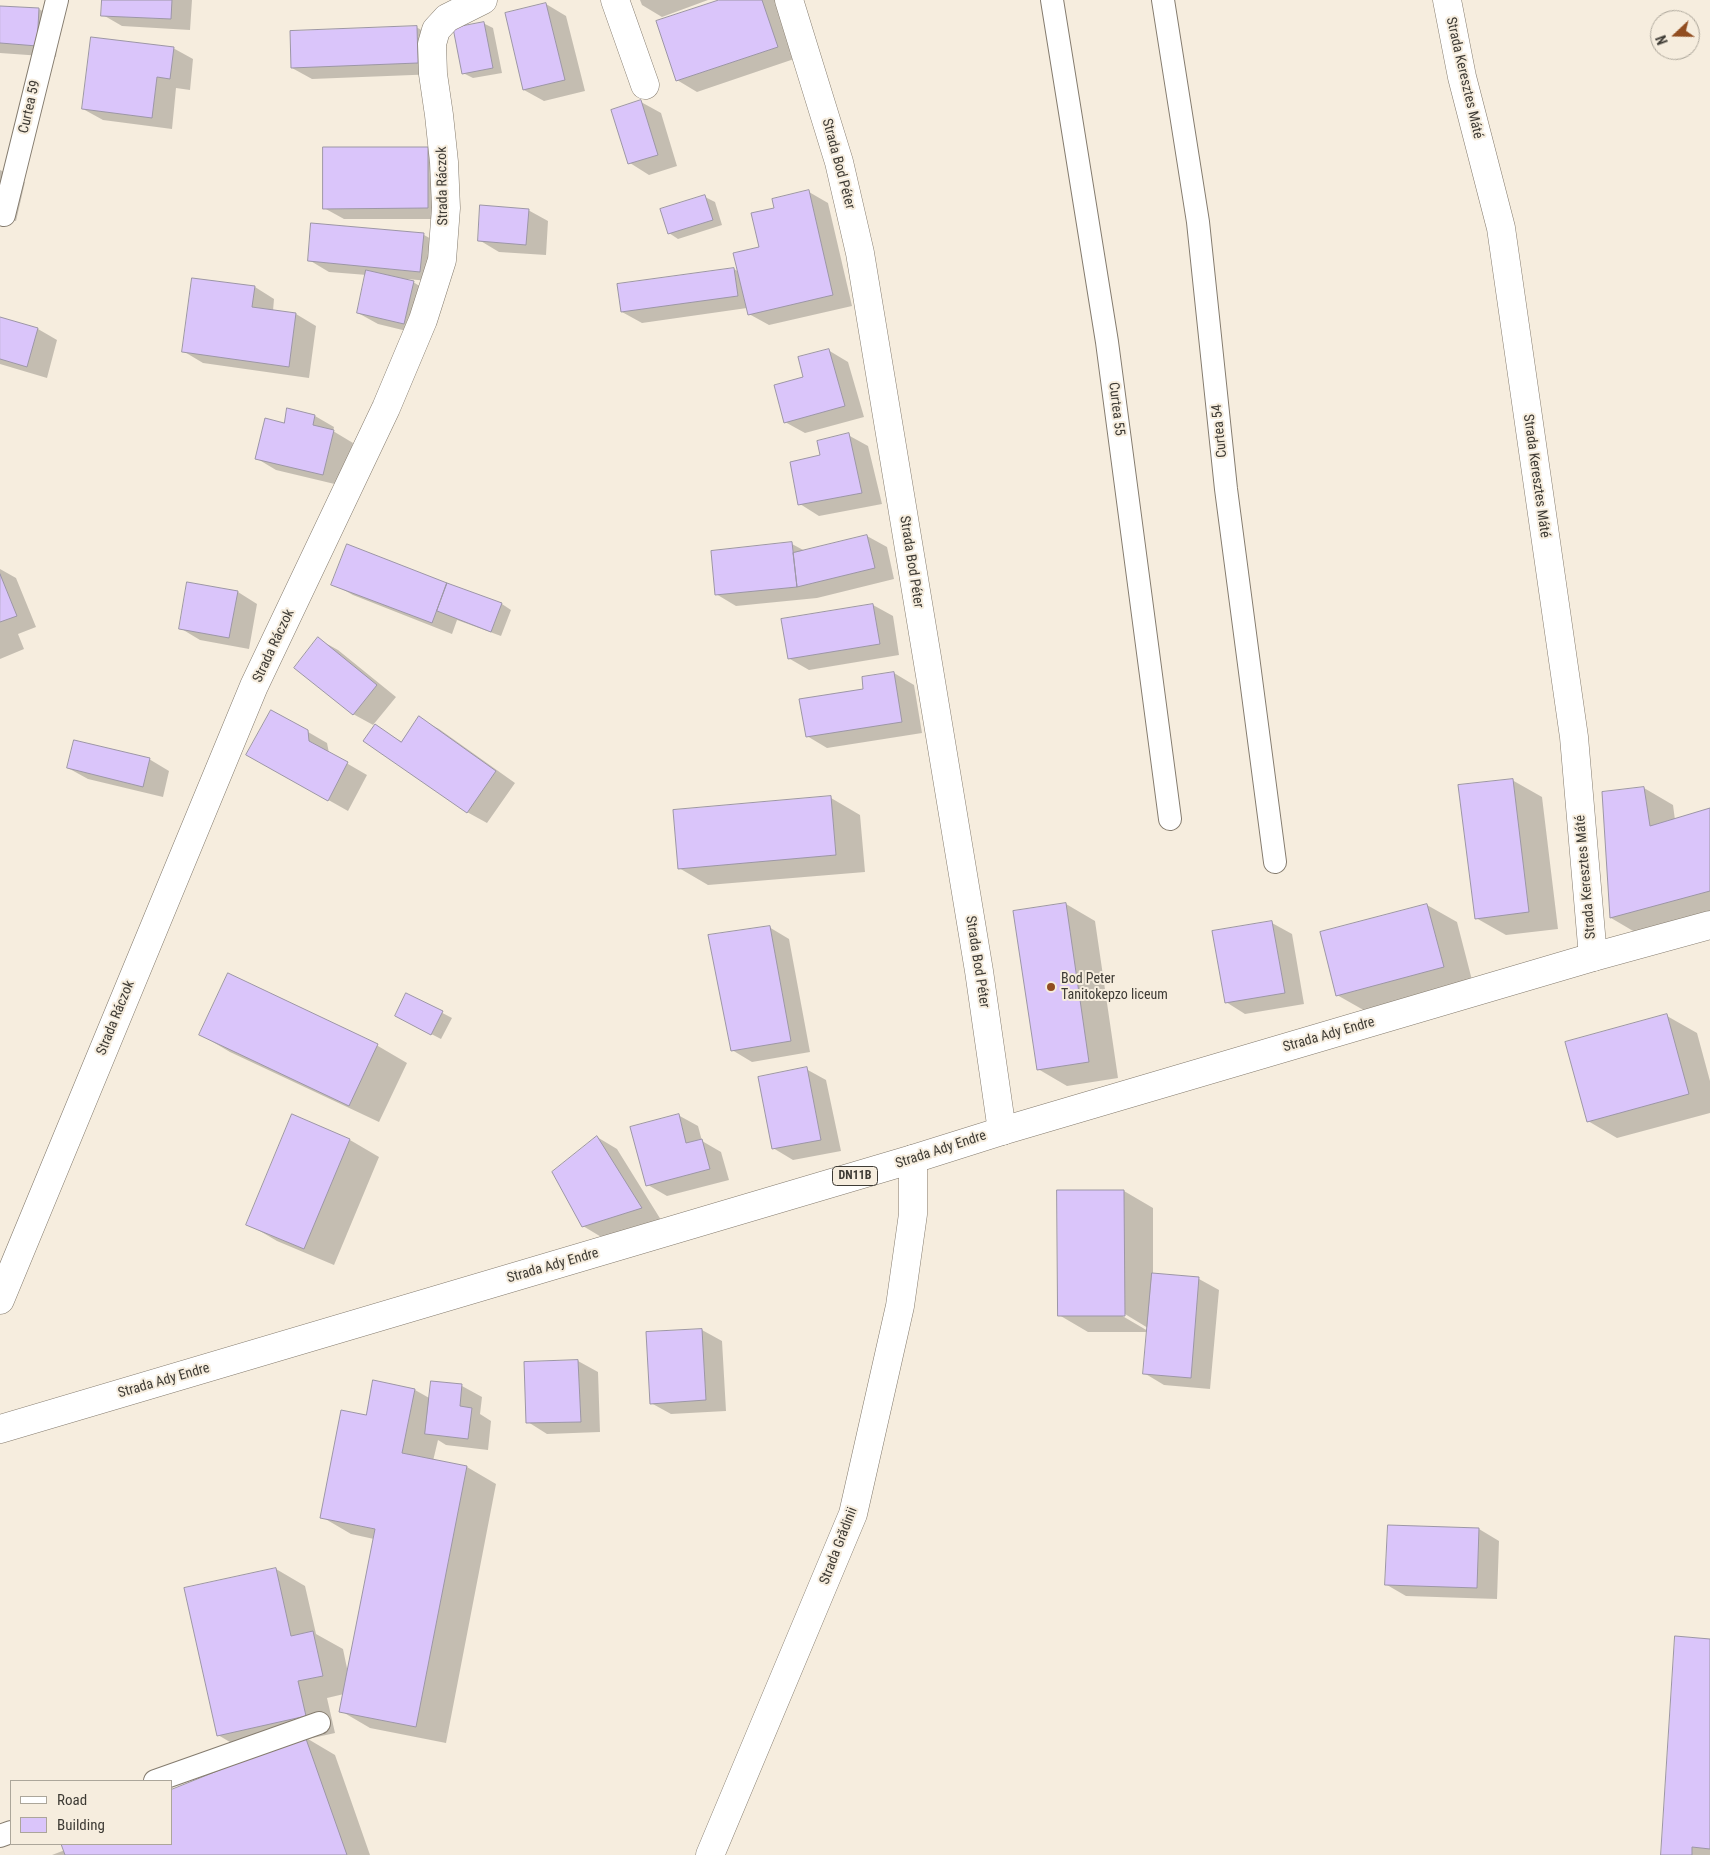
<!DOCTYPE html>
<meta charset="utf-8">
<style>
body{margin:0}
#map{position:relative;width:1710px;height:1855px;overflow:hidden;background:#f6edde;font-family:"Roboto Condensed",sans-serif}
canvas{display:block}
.legend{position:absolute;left:10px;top:1780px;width:162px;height:65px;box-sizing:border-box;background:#f6edde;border:1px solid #aca69a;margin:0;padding:6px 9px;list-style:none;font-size:15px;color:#3e3b35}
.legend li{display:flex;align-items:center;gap:10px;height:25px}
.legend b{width:25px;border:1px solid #aca69a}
.north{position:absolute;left:1650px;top:10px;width:50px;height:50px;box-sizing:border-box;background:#f6edde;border:1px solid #aca69a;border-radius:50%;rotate:249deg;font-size:14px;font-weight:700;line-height:20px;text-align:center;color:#3e3b35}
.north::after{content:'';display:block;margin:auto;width:18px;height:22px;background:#914d20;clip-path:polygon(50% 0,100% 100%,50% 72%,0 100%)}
</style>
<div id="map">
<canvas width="1710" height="1855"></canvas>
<ul class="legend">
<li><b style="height:6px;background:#fff"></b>Road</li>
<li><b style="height:14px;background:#dac5fa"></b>Building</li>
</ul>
<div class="north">N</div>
</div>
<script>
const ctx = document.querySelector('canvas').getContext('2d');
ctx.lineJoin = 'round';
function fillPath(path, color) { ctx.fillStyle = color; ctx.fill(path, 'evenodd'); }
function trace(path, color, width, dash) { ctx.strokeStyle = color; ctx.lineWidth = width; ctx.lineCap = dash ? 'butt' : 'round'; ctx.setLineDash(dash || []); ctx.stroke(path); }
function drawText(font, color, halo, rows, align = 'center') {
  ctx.font = font + ' "Roboto Condensed",sans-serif'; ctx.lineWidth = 4; ctx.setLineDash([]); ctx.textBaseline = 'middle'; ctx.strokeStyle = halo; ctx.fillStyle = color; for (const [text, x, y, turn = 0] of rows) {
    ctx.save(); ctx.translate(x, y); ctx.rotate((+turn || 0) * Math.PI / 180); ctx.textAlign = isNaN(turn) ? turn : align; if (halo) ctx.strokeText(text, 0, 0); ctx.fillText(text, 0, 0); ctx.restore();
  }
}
fillPath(new Path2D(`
 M103,0H192L190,30L122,26L103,15Z
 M640,0H708L662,17L642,5Z
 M723,0H778L797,58L697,92L677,80Z
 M546,4L566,16L585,91L544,101L524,90Z
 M0,7L39,9L59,21L56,57L0,53Z
 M483,23L493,28L502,73L473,78L463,73Z
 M416,27L436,38L438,74L312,79L292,68Z
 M173,48L193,59L190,90L176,88L172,129L103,120L83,109Z
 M641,102L661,113L677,166L649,175L630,163Z
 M427,148L447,159V219H344L324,208Z
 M0,170L25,182L16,221L0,217Z
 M809,192L828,203L852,306L769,325L749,314L747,308L642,323L622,312L734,269L739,272L761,248L775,209Z
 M705,197L715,202L722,225L678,239L669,233Z
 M528,210L548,221L546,255L499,252L479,240Z
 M313,224L424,235L444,246L440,282L407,279L406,281L413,282L433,294L423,335L378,324L358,313L367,275L329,272L309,260Z
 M255,287L274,299L273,311L296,314L316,326L309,378L203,363L183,351Z
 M0,318L38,329L57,340L47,378L0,364Z
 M828,350L848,362L864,417L805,433L785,422L805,378Z
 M315,416L334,427L333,431L353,443L343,486L276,470L256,458L284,424Z
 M848,435L868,446L882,504L819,516L800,504L822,456Z
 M867,536L887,547L894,579L817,598L736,606L716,594L792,544L805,551Z
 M347,546L502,604L511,610L501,636L457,620L452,634L353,595L333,584Z
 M0,569L16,578L36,627L18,634L24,649L0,659Z
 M238,592L257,604L249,649L200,640L180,628Z
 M873,605L893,616L899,655L809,670L790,659Z
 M318,639L338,650L396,697L373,725L402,742L419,718L439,729L515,783L487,823L467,812L375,726L353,714Z
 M894,673L914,685L922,733L827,748L807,736Z
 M272,711L327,743L329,753L367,775L348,811L268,766Z
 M149,759L169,771L163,797L88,779L68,768Z
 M1512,780L1542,797L1558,929L1506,935L1476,918Z
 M1644,788L1673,805L1675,820L1710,810V916L1640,935L1611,918Z
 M831,798L860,815L865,872L708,885L679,868Z
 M1066,904L1095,921L1118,1078L1067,1086L1038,1069Z
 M1427,905L1457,922L1473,984L1367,1012L1337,995Z
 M1272,923L1292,934L1304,1004L1245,1014L1226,1002Z
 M769,927L789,939L810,1052L752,1062L732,1050Z
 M229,975L378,1046L407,1063L379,1122L230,1052L201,1035Z
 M406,994L452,1018L441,1039L406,1021Z
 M1667,1016L1697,1033L1710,1081V1113L1617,1138L1588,1121Z
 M806,1069L826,1080L841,1151L793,1160L773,1148Z
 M678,1115L698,1126L702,1141L721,1152L729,1180L667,1196L648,1185Z
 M597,1137L617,1149L661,1220L603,1238L583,1226Z
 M350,1140L379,1157L334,1265L277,1241L248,1224Z
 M1124,1191L1153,1208V1274L1199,1279L1219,1290L1210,1389L1164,1385L1144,1373L1148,1332H1088L1059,1315ZM1120,1311L1148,1328V1331L1119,1314Z
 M702,1330L722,1341L726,1411L671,1414L651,1403Z
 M578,1361L598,1372L600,1432L547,1434L528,1422Z
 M433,1382L462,1386L482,1397L480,1414L491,1421L488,1450L446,1445L438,1440L433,1461L467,1467L496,1484L446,1743L370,1728L341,1711L344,1694L327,1698L335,1733L308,1739L335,1755L370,1855H52L65,1850L63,1844H171L288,1744L247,1752L218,1735L276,1569L305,1586L316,1634L343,1649L348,1673L374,1539L351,1534L322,1517L367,1417L415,1390L431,1399Z
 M1389,1527L1479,1529L1499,1541L1497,1599L1406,1596L1387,1585Z
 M1710,1640V1855H1662Z`), '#0003');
const building = new Path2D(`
 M102,0H172L171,19L101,16Z
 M719,0H762L778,47L676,81L656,21Z
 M546,3L565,80L523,90L505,13Z
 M0,6L39,8L37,46L0,43Z
 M484,22L493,68L462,74L453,28Z
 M417,26L418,63L291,68L290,31Z
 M91,37L174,47L170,79L157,77L152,118L82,109Z
 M641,100L658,155L628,164L611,110Z
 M323,147H428V208L323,209Z
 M809,190L833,295L748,315L733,253L759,247L751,213L774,208L772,199Z
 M705,195L713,220L668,234L660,209Z
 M480,205L529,209L526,245L478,241Z
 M311,223L424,233L420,272L308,261Z
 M734,268L738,296L621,312L617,284Z
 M366,270L414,281L404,324L357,313Z
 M192,278L255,286L252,307L296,313L289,367L182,352Z
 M0,317L38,328L27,367L0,359Z
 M829,349L845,406L784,423L774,385L803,377L798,357Z
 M287,408L315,415L313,425L334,430L323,475L255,459L265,418L284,423Z
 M849,433L862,493L798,505L790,462L820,455L817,441Z
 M867,535L875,568L797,587L793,553Z
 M792,542L797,587L715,595L711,551Z
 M347,544L447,583L432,623L331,585Z
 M0,574L17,616L0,622Z
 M187,582L238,591L229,638L179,629Z
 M447,583L502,603L491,632L437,611Z
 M873,604L880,644L788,659L781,619Z
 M318,637L377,685L353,715L294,668Z
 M894,672L902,722L806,737L799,699L863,689L862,677Z
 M271,710L308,730L309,741L348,762L328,801L246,755Z
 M419,716L496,771L467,813L363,741L375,724L401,742Z
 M74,740L150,758L143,787L67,768Z
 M1513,779L1529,912L1475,919L1458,785Z
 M1644,787L1650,826L1710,808V891L1610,918L1602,792Z
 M831,796L836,855L678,869L673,810Z
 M1066,903L1089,1062L1037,1070L1013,911Z
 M1427,904L1444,967L1336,996L1320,932Z
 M1272,921L1285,993L1225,1003L1212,931Z
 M770,926L791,1041L731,1051L708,935Z
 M228,973L378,1044L349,1106L199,1035Z
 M406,993L443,1011L431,1035L395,1016Z
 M1667,1014L1689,1094L1587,1122L1565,1042Z
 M807,1067L821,1140L772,1149L758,1077Z
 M292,1114L350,1139L304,1249L246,1225Z
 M679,1114L686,1143L702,1139L710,1169L646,1186L630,1127Z
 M597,1136L642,1208L582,1227L552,1172Z
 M1057,1190H1124L1125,1316H1058Z
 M1152,1273L1199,1277L1191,1378L1143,1374Z
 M702,1329L706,1400L650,1404L646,1332Z
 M578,1360L581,1422L526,1423L524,1362Z
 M373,1380L415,1389L402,1453L467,1466L416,1727L339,1712L375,1529L320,1518L341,1410L366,1415Z
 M431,1381L462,1384L460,1406L472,1408L468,1439L425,1434Z
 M1388,1525L1479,1528L1477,1588L1385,1585Z
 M276,1568L291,1636L313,1631L323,1676L298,1681L306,1716L217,1736L184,1588Z
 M1675,1636L1710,1639V1849L1692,1847V1855H1661Z
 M305,1736L347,1855H65L61,1844H171V1790Z`);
fillPath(building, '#dac5fa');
trace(building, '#9c96a5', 1);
const service = new Path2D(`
 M1052,0L1107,342L1170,819
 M1163,0L1198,222L1226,489L1275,862
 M4,215L57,0
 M155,1781L319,1723
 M0,1836L11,1832`);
const minor = new Path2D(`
 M615,0L645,85
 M789,0L839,162L860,253L979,971L1002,1131
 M1447,0L1462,77L1501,228L1574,737L1593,957
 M0,1300L254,686L386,408L423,320L442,260L446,208L444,162L439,115L433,74L432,44L436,30L447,18L483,0
 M710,1855L853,1514L900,1306L913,1214V1159`);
const primary = new Path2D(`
 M0,1429L913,1159L1002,1131L1593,957L1710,925`);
trace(service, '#847b6e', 24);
trace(minor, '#847b6e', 29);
trace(primary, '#847b6e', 29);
trace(service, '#fff', 22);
trace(minor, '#fff', 28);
trace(primary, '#fff', 28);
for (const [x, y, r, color] of [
 [1051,987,5,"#914d20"]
]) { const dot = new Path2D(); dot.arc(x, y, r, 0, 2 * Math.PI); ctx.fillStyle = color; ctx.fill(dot); trace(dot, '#f6edde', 2); }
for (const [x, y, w] of [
 [855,1176,45]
]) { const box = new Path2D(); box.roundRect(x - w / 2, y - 9.5, w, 19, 4); ctx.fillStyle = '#f6edde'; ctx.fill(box); trace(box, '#3e3b35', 1); }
drawText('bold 12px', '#3e3b35', null, [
 ["DN11B",855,1176]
]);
drawText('14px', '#3e3b35', '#f6edde', [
 ["Strada Keresztes Máté",1464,78,77],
 ["Curtea 59",30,107,-77],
 ["Strada Bod Péter",838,164,75],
 ["Strada Ráczok",443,186,-91],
 ["Curtea 55",1116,409,83],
 ["Curtea 54",1220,431,-96],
 ["Strada Keresztes Máté",1536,476,82],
 ["Strada Bod Péter",911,562,81],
 ["Strada Ráczok",274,646,-65],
 ["Strada Keresztes Máté",1586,877,-95],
 ["Strada Bod Péter",977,962,81],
 ["Strada Ráczok",116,1018,-68],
 ["Strada Ady Endre",1329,1035,-16],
 ["Strada Ady Endre",941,1150,-18],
 ["Strada Ady Endre",553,1266,-16],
 ["Strada Ady Endre",164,1381,-16],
 ["Strada Grădinii",839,1546,-69]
]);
drawText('14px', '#3e3b35', '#f6edde', [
 ["Bod Peter",1061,979],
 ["Tanitokepzo liceum",1061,995]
], 'left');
</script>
